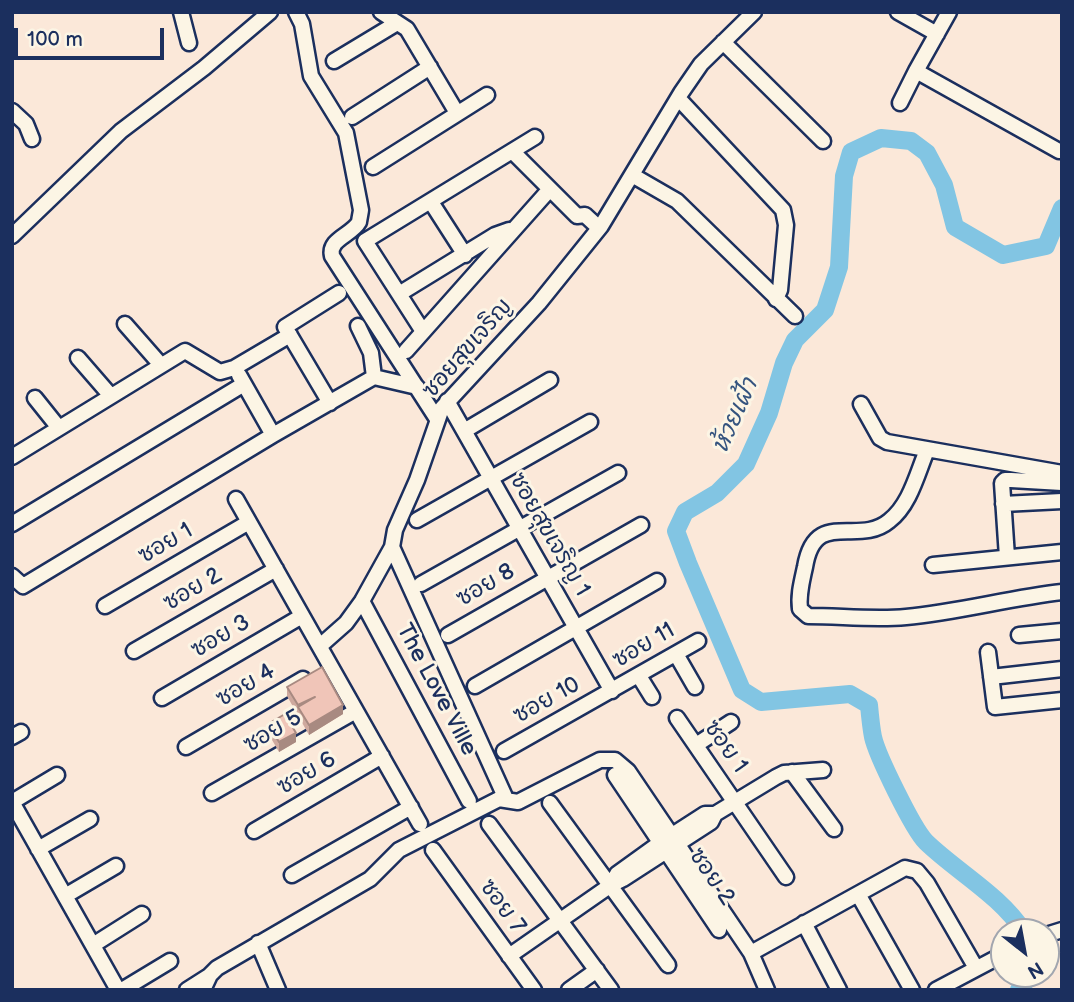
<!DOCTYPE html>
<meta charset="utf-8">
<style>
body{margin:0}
#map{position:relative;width:1074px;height:1002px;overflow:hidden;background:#fbe8d9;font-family:"Balsamiq Sans",sans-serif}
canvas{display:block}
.frame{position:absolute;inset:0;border:14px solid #1b2f5e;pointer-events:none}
.north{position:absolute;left:990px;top:918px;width:70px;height:70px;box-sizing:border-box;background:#fcf5e5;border:2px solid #a2a6af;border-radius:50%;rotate:149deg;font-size:19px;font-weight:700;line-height:28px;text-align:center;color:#1b2f5e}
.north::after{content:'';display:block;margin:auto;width:24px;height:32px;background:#1b2f5e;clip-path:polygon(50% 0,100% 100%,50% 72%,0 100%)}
.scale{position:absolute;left:14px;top:28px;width:150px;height:32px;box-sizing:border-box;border:4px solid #1b2f5e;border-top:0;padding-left:9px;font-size:21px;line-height:24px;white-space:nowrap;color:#1b2f5e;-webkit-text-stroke:5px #fcf5e5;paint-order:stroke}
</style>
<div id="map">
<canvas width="1074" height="1002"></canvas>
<div class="frame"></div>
<div class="north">N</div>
<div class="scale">100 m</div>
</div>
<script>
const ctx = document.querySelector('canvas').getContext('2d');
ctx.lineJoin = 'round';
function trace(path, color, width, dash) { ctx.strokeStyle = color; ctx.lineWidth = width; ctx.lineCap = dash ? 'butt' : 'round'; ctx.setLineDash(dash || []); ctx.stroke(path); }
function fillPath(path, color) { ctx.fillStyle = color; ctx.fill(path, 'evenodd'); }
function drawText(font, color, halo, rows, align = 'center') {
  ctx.font = font + ' "Balsamiq Sans","Playpen Sans Thai",sans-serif'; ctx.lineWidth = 6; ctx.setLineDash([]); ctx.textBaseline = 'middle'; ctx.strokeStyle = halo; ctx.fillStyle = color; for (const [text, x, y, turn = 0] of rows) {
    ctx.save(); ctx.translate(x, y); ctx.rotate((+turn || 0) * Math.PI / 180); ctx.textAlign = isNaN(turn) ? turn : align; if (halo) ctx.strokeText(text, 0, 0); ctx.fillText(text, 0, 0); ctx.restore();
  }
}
trace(new Path2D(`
 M1024,932C1000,895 957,872 926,842C913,829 877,755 873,737C871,727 870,716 869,705L850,694L761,702L742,690L688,563L676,531L685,512L717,493L746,464L769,413L784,363L795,340L825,310L839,267L844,176L851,152L881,138L911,141L927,153L944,185L955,227L1003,255L1046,246L1062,208
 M1019,990L1031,974`), '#82c5e3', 18);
const minor = new Path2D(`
 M181,12L189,43
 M296,12L302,24L311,76L346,133L361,210C361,211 359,221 359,222C352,235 328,239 332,256L437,419
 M381,12L407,29L457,113
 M898,12L937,34
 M949,12L916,71L1059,151
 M723,42L823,141
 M334,61L397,23
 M678,98L783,210L786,225L780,290L776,299
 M900,103L916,71
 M12,111L26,124L32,139
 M352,117L430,67
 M512,151L577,216L585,215L599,228
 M373,167L487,95
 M632,175L677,201L795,316
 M431,202L465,255
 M12,236L121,131L204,68L270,12
 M399,294L495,235L509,230
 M125,324L161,365
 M422,330L365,241L535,137
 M406,351L550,189
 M78,358L111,396
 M239,375L273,435
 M374,377L417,387
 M35,398L59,428
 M447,401L612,691
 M330,403L285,327L339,293
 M861,404L880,438L887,442L1062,473
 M464,431L550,380
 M927,450C917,474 910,505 889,521C858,547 815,507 805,567C802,581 798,595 800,609L808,616C840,616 874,620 906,617C959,612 1009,598 1062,592
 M12,457L185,351L220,372L234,368L290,335
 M236,499L420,824
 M1003,504L1062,501
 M417,520L590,422
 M12,524L244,384
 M1007,557L1002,483L1005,480H1011L1062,483
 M933,565L1062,552
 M12,576L23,586L273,435L374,377L371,353L358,326
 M421,584L618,473
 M362,601L469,801
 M105,606L249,522
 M448,635L641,525
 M1019,635L1062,631
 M320,646L346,623L362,601L392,547
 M134,651L276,569
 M988,652L995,707L1062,700
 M676,654L695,687
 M639,676L652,697
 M991,677L1062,669
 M475,686L657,581
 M162,698L302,616
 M677,718L786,877
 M12,737L21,732
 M696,745L731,722
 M186,747L303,679
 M504,751L698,641
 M792,772L834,829
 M57,775L12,802L118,990
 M615,775L719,930
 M212,793L356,711
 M506,799L392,547L395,530L417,480L442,408L539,303L601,226L681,93L701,64L754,12
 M550,803L668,965
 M715,814H705L660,843L617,874L611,885L623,879L711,822L715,814L776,777L784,773L823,770
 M489,824L611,990
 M254,831L382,756
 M38,849L90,819
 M433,850L534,990
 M292,875L411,807
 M858,894L912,990
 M65,896L116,866
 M804,923L839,990
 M1046,935L1062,930
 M258,943L278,990
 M93,945L142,914
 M751,953L905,868L917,871L927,883L976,968
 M509,956L611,885
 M122,990L170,961
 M187,990L209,976
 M203,990L210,975L217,968L370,879L399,850L499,799L518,802L600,760H615L628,771L751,953L767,990
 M569,990L597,970
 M936,990L1004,954`);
trace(minor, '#1b2f5e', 19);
trace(minor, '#fcf5e5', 14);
fillPath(new Path2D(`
 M287,687L343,714L309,735L287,696Z
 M268,724L296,742L279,752L268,733Z`), '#cea99e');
fillPath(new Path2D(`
 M343,705V714L309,735V725Z
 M296,733V742L279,752V742Z`), '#a88a81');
const building = new Path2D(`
 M322,667L343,705L309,725L298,707L315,697L298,705L287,687Z
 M285,714L296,733L279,742L268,724Z`);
fillPath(building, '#f0c5b8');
trace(building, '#a88a81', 2);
drawText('23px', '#1b2f5e', '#fcf5e5', [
 ["ซอยสุขเจริญ",468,349,-49],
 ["ซอยสุขเจริญ 1",549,535,60],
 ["ซอย 1",166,544,-30],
 ["ซอย 8",486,586,-30],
 ["ซอย 2",193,590,-30],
 ["ซอย 3",221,637,-30],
 ["ซอย 11",644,646,-30],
 ["ซอย 4",246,686,-30],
 ["The Love Ville",436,690,62],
 ["ซอย 10",547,701,-29],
 ["ซอย 5",273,732,-30],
 ["ซอย 1",725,747,55],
 ["ซอย 6",307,774,-30],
 ["ซอย 2",711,877,56],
 ["ซอย 7",502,907,54]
]);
drawText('italic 24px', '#35547f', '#fcf5e5', [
 ["ห้วยเฝ้า",736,416,-66]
]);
</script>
